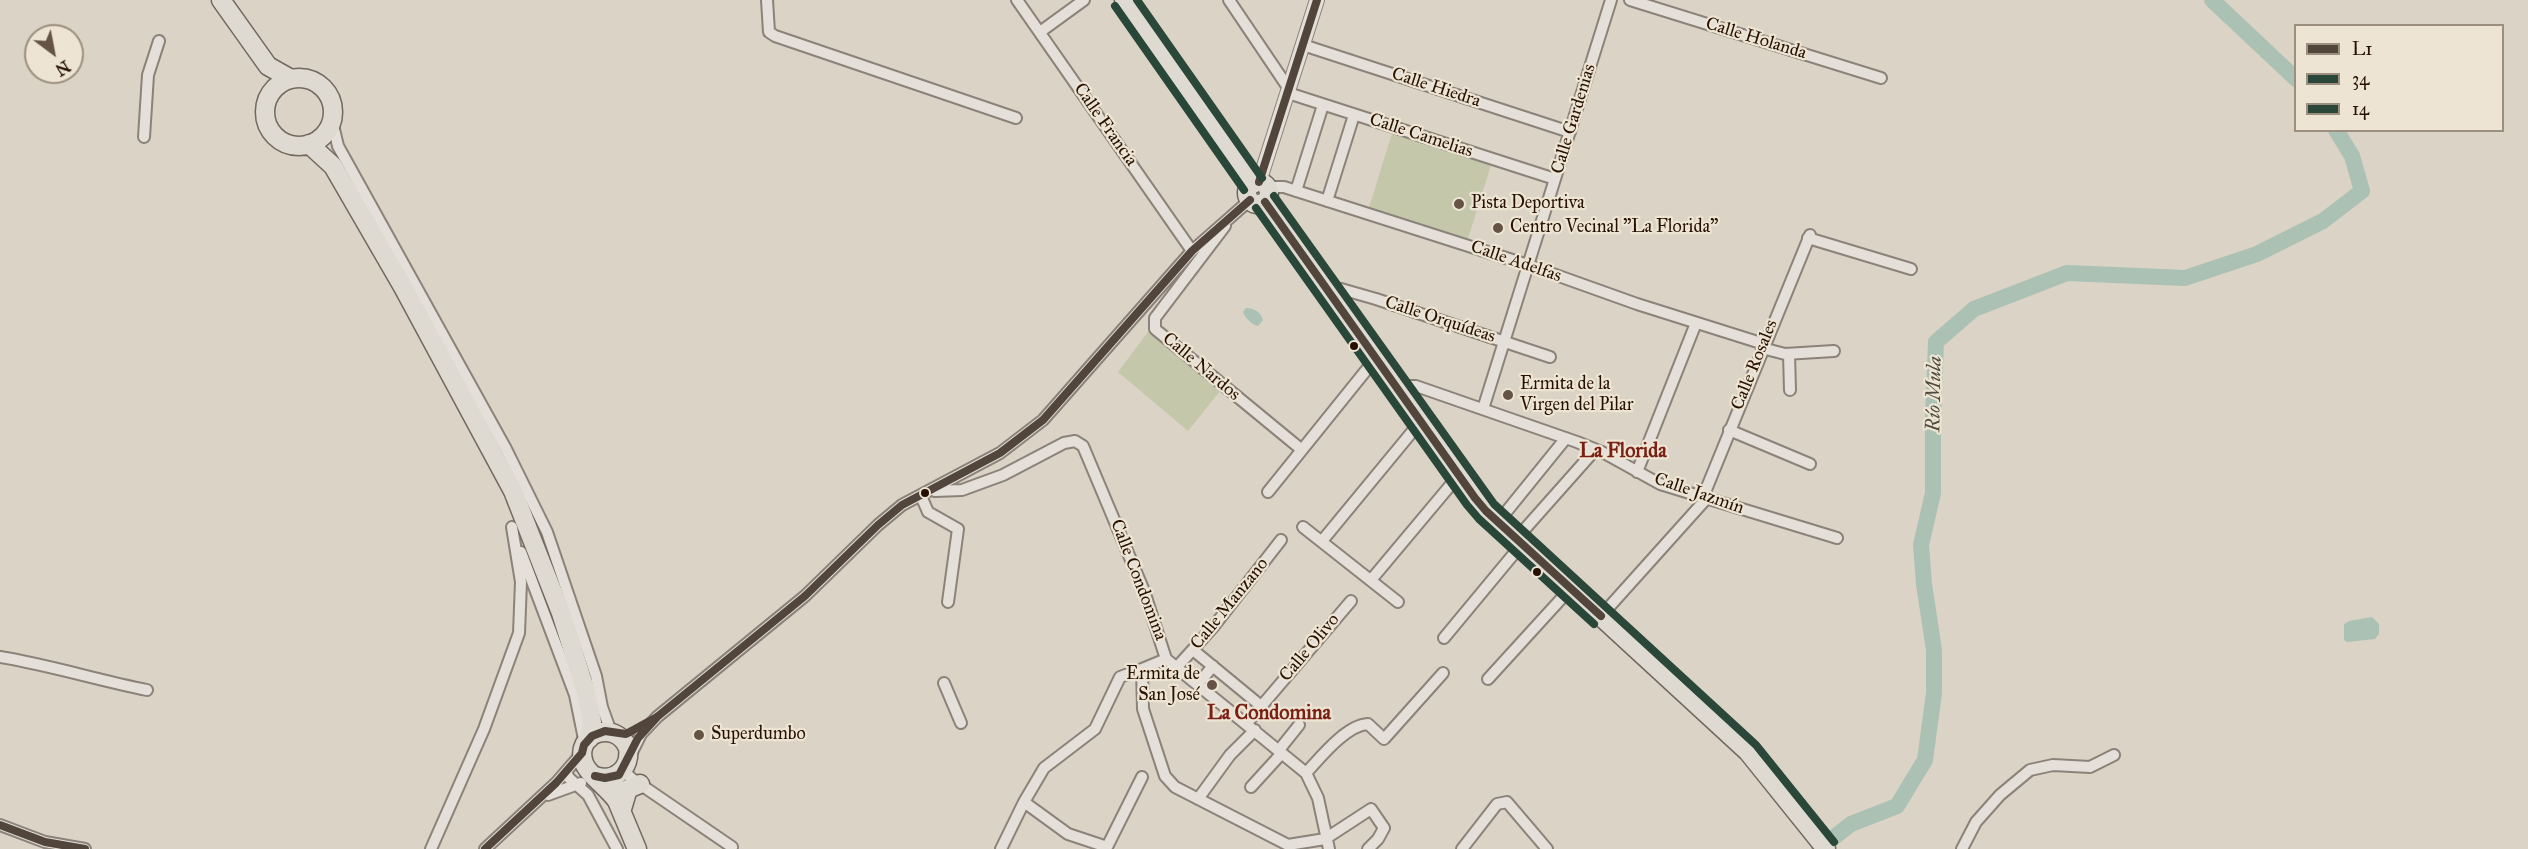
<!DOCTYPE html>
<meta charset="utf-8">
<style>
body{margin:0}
#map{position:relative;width:2528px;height:849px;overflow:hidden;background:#dbd3c5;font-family:"IM FELL Great Primer",serif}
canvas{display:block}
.legend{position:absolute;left:2294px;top:24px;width:210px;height:108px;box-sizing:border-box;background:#ede4d3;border:2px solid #9d8f7f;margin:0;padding:8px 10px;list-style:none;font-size:18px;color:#261001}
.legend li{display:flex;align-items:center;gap:12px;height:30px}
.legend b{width:30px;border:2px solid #9d8f7f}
.north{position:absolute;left:24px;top:24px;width:60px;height:60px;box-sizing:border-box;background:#ede4d3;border:2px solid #9d8f7f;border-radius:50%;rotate:148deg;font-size:16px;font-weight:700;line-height:24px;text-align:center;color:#261001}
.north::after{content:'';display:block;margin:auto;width:21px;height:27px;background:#655446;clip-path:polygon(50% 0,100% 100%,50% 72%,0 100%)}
</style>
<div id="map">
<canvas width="2528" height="849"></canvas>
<ul class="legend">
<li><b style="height:8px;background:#52453c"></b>L1</li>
<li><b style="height:8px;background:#284738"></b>34</li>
<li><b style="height:8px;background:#2a4739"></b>14</li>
</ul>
<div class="north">N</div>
</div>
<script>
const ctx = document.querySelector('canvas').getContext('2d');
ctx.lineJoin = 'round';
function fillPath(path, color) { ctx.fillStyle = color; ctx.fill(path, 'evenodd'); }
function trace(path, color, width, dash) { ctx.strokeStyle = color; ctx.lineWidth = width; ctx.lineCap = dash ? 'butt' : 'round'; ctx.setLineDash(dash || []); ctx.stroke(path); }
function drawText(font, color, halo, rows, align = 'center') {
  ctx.font = font + ' "IM FELL Great Primer",serif'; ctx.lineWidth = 4.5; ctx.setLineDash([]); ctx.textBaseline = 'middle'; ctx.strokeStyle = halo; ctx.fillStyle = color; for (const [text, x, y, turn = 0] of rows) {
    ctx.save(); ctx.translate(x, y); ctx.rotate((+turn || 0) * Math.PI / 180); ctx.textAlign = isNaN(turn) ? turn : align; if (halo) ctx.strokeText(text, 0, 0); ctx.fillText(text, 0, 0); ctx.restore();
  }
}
fillPath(new Path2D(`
 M1394,127L1493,159L1466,245L1367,214Z
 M1154,324L1224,386L1188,431L1118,372Z`), '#c4c7a9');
fillPath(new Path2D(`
 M1246,308C1254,308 1261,312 1263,320L1258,326C1254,326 1244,317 1243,312Z
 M2372,617L2379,624V634L2375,639L2347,642L2344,640V624L2349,621Z`), '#abc1b4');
trace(new Path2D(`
 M2212,0L2296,79
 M1819,849L1851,824L1897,806L1925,760L1934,693V650L1924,584L1921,545L1933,493V417L1936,342L1974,309L2067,273L2185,278L2257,254L2323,221L2362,191L2352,156L2336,130`), '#abc1b4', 16);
const minor = new Path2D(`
 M767,0L769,32L775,36L1016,118
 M1017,0L1192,251
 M1229,0L1289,89
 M1630,0L1881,78
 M1040,32L1084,0
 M1303,45L1570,132
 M1288,93L1555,179
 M332,121L338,146L506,449L547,532L596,676L602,707L611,732
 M144,137L148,75L159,41
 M1267,187H1284L1528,265L1637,304L1764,344
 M1296,191L1323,105
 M1327,201L1354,115
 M1225,226L1155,318V329L1302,450
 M1808,238L1911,269
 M1328,290L1341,289L1376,299L1550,357
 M1762,348L1785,354L1834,351
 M1789,354L1790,390
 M1396,386H1416L1577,442L1604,453L1660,484L1837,538
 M1483,409L1611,0
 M1729,430L1810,464
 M1637,472L1696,323
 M935,491L962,490L1003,475L1064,443L1075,441L1083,446L1144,591L1166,659L1306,773L1318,798L1329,849
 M1268,492L1376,358
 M921,496L928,512L958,529L948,602
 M1703,497L1810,235
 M1498,522L1566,438
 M1303,527L1398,602
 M1516,539L1595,450
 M1322,541L1421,421
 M521,552L575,695L584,739
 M1371,580L1459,475
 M1601,616L1707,498
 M1444,638L1522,544
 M1193,650L1261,706
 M0,657C49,665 97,680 147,690
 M1177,667L1214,626L1281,540
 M1142,669L1166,659
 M1488,679L1571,588
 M944,683L961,723
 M1198,684L1213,666
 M1247,723L1351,601
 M1279,750L1299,725
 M631,754L641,734L657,717L805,596L878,525L902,505L1000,453L1043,420L1192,251L1250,200
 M624,770L631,778L732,847L731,849
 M566,772L569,778L588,795L617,849
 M1306,773C1320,758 1346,725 1368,724L1384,739L1443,673
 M1251,787L1282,753
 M548,795L581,783
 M1198,799L1230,755L1255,730
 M1024,802L1068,834L1107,847L1142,777
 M0,825L45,842L85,849
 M431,849L484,729L519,633L521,582L512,527
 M485,849L556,783L582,753
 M1001,849L1024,802L1044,768L1095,729L1120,677L1142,669L1143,709L1165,776L1175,787L1288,845L1325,839L1371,809L1384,828L1378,839L1368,849
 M1462,849L1497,804L1507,802L1547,849
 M1962,849L1976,822L2000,795L2030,770L2053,765L2090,767L2114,755`);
const tertiary = new Path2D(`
 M1259,182L1317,0`);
const primary = new Path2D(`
 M1124,0L1253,184
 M1247 193a11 11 0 1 1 22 0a11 11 0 1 1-22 0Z
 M1265,202L1486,511L1748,752L1826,849`);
const trunk = new Path2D(`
 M221,0L268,66L291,79
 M265 112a34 34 0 1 1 68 0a34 34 0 1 1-68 0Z
 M309,144L333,166L403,287L513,491L561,613L586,692L592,722L589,739
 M595,776C615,783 631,768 628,748C615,718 573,734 584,763C587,773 609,789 617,801
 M617,789V801L637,849
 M622,809L628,789L640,784`);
trace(minor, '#8b837a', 14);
trace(tertiary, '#8b837a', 16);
trace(primary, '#716960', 21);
trace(trunk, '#716960', 21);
trace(minor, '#e4dfd8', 10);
trace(tertiary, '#e4dfd8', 14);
trace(primary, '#dedad2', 18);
trace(trunk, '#dedad2', 18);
trace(new Path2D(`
 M1259,182L1317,0
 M1265,202L1475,498L1486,511L1601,616
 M595,776L605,778L619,775L638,738L658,716
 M0,825L45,842L85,849
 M485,849L556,783L582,753L584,745L592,736L605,731L626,734L657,717L805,596L878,525L902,505L1000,453L1043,420L1192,251L1250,200`), '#52453c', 8);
trace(new Path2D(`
 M1115,6L1244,190
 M1256,208L1467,505L1479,519L1594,624`), '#284738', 8);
trace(new Path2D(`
 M1137,0L1262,178
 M1274,196L1494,504L1756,745L1834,842`), '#2a4739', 8);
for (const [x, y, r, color] of [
 [1459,204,6,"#655446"],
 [1498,228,6,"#655446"],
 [1354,346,5,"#261001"],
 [1508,395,6,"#655446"],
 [925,493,5,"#261001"],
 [1537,572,5,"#261001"],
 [1212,685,6,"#655446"],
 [699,735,6,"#655446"]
]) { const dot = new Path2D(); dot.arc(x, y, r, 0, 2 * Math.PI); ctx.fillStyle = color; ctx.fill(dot); trace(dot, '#ede4d3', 2); }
drawText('18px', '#261001', '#ede4d3', [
 ["Calle Holanda",1756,39,17],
 ["Calle Hiedra",1436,88,18],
 ["Calle Gardenias",1574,119,-73],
 ["Calle Francia",1105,125,55],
 ["Calle Camelias",1421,136,18],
 ["Calle Adelfas",1516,262,19],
 ["Calle Orquídeas",1440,320,18],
 ["Calle Rosales",1755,365,-68],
 ["Calle Nardos",1201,367,40],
 ["Calle Jazmín",1699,494,19],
 ["Calle Condomina",1138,580,69],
 ["Calle Manzano",1230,604,-51],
 ["Calle Olivo",1310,648,-50]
]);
drawText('18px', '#261001', '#ede4d3', [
 ["Pista Deportiva",1471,204],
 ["Centro Vecinal \"La Florida\"",1510,228],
 ["Ermita de la",1520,385],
 ["Virgen del Pilar",1520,406],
 ["Ermita de",1200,675,"right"],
 ["San José",1200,696,"right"],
 ["Superdumbo",711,735]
], 'left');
drawText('italic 20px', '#4d4b3d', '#ede4d3', [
 ["Río Mula",1935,394,-89]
]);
drawText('bold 20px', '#7a1f14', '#ede4d3', [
 ["La Florida",1623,452],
 ["La Condomina",1269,714]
]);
</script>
